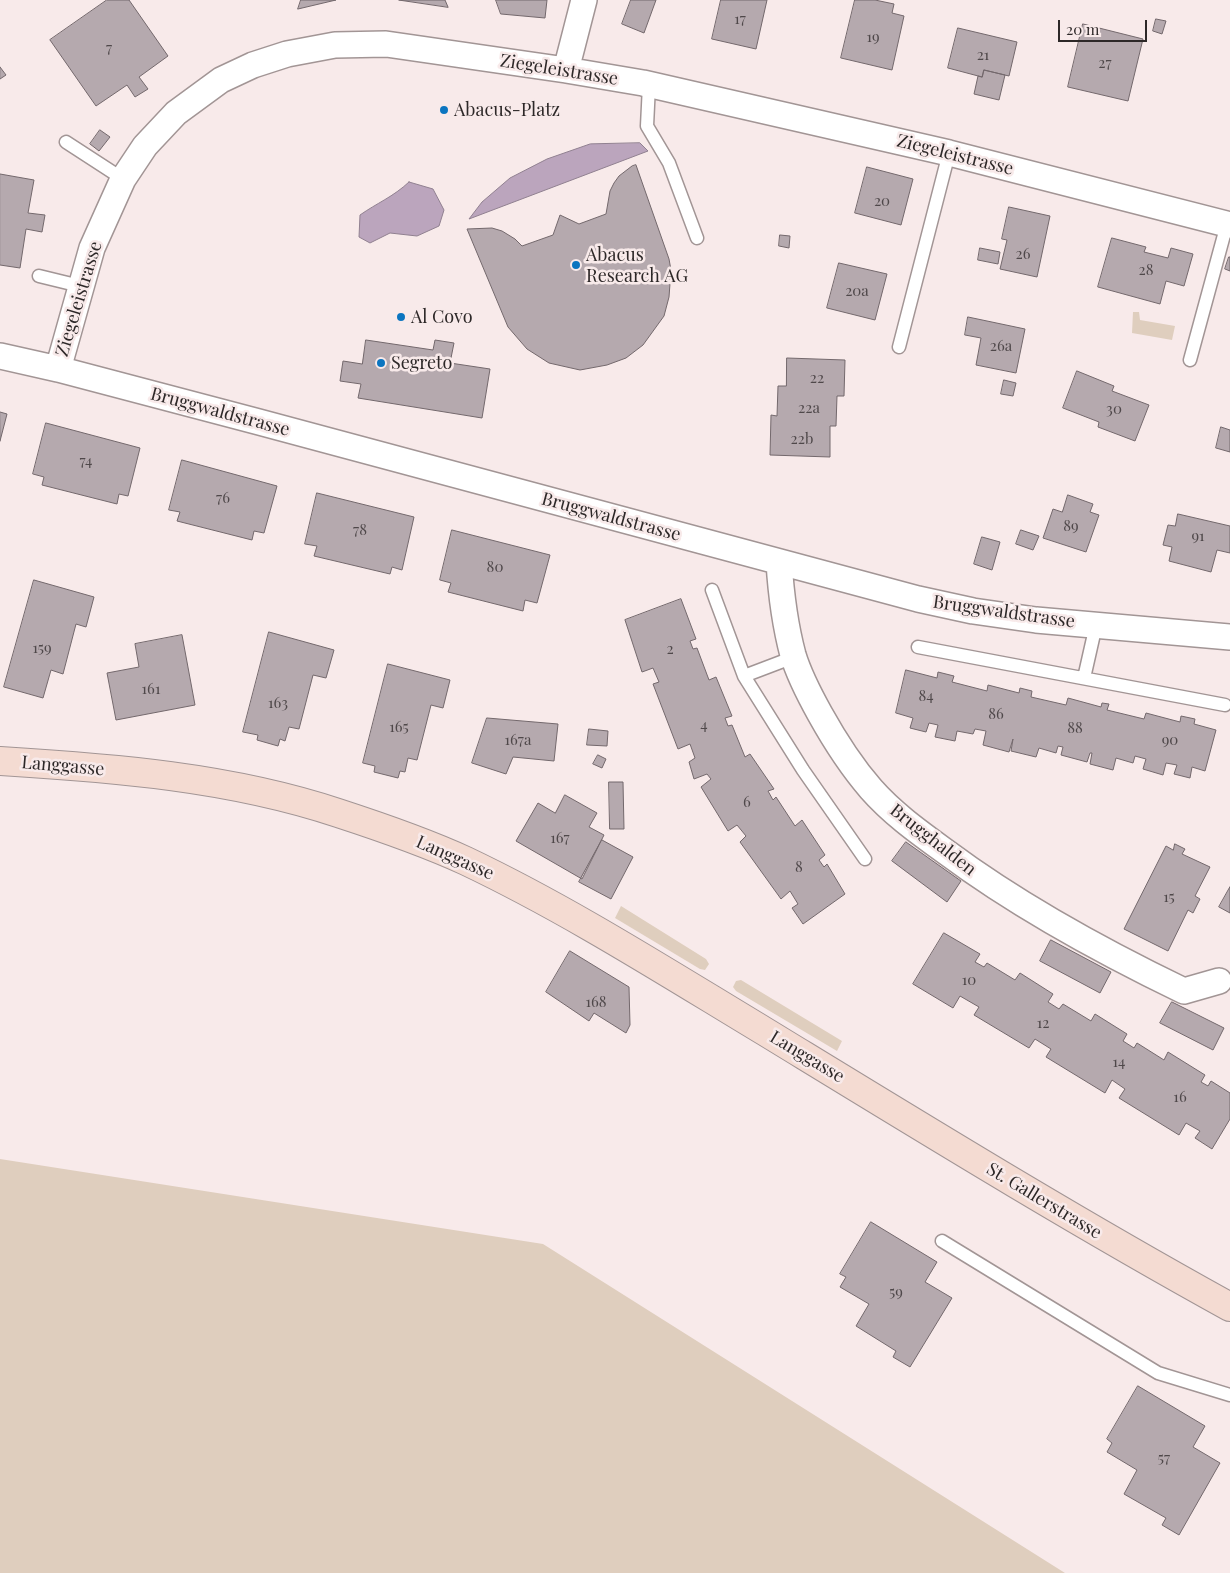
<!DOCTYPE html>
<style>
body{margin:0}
#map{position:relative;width:1230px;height:1573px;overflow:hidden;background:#f8eaea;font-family:"Playfair Display",serif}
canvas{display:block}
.scale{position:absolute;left:1058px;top:20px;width:89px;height:22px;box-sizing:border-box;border:2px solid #2d2828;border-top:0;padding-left:6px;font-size:15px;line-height:18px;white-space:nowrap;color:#2d2828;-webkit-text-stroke:4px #f8eaea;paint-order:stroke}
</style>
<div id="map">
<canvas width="1230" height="1573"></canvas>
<div class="scale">20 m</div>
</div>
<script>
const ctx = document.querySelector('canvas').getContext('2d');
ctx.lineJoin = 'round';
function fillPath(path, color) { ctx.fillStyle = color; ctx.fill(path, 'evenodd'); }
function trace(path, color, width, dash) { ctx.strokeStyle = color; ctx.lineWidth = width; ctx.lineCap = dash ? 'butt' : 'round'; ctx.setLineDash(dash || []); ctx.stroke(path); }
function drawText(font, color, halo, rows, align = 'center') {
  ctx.font = font + ' "Playfair Display",serif'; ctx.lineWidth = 5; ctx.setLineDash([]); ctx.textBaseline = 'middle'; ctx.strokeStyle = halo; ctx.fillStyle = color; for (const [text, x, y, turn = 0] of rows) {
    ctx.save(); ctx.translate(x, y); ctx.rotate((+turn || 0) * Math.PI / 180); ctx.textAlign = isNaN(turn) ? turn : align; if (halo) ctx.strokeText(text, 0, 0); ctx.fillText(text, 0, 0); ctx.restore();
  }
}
fillPath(new Path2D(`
 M1133,312H1139L1140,320L1175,326L1172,340L1132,333Z
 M621,906L706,959L709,964L705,970L700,969L615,918Z
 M741,980L842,1041L837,1051L736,991L733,987L736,981Z
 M0,1159L543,1244L1065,1573H0Z`), '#dfcebe');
const water = new Path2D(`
 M640,143L648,151L469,219L482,202L510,178L547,159L590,144Z
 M409,182L433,189L444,210L439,226L417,236L390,233L370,243L359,237L360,215C377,203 393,197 409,182Z`);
fillPath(water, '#bba5bd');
trace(water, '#908090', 1);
const building = new Path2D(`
 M107,0H129L168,56L139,77L148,89L135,97L127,85L96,106L50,40Z
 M301,0H336L298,9Z
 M399,0H445L448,7Z
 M496,0H547L545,18L501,14Z
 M631,0H656L644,33L622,24Z
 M721,0H767L756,49L712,39Z
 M855,0H875L894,4L892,13L904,16L892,70L841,58Z
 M1156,19L1166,21L1162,34L1153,31Z
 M1083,24L1143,39L1128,101L1068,87Z
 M958,28L1017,42L1009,76L984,70L982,77L948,68Z
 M0,67L6,75L0,79Z
 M984,70L1005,75L999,100L974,94L978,76L982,77Z
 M100,130L110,137L99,151L90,144Z
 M636,165L669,259L671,270L669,297L664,316L643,345L626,358L607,365L580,370L549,363L527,349L508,327L467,229L492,228L502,231L515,239L522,246L553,235L560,215L579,224L606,214L610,191L614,183L619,176L632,166Z
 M867,167L913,179L901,225L855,213Z
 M0,174L34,180L28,213L45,215L42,232L26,229L20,268L0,265Z
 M1009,207L1050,216L1037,277L1000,269L1007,240L1002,239Z
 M780,235L790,236L789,248L779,246Z
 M1112,238L1146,247L1144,252L1168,258L1171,248L1193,254L1184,286L1166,281L1160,304L1098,287Z
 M980,248L1000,252L998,264L978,260Z
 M1229,257H1230V271L1225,269Z
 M839,263L887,274L875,320L827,308Z
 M968,317L1025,329L1016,373L976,365L981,338L965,335Z
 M366,340L433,350L435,340L454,343L450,363L490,369L482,418L358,398L361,384L340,381L343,361L362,364Z
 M787,358L845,360L844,396H837L836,426H830V457L770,455L771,415L777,416L778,386H786Z
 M1077,371L1114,386L1112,391L1149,405L1135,441L1098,427L1099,422L1063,408Z
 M1004,380L1016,383L1013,396L1001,394Z
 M0,412L7,414L0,441Z
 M46,423L140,448L128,496L119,494L117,504L42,485L44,477L33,474Z
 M1221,427L1230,430V452L1216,448Z
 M182,460L277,486L264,533L254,531L252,540L177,521L180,512L169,510Z
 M317,493L414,517L402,570L392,567L390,574L314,556L317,546L305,544Z
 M1068,495L1093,504L1090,512L1099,515L1086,552L1043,538L1053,509L1062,512Z
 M1178,514L1230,526V553L1217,550L1211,572L1169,561L1172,547L1163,545L1168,525L1175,526Z
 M452,530L550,555L537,603L525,600L523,611L448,592L451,583L440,580Z
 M1021,530L1039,536L1033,550L1016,544Z
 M982,537L1000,542L992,570L974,564Z
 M34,580L94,597L86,627L76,624L63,674L51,670L43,698L4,687Z
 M681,599L696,639L690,641L693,649L697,648L709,680L716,677L732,716L725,718L728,726L732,725L745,757L750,754L774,789L768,791L773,800L776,797L795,826L802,820L825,855L819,860L824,867L827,864L845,894L803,924L792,908L798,904L790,891L781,899L740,842L746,836L737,825L728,831L701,787L711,779L707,774L694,779L689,762L695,758L690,744L678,749L653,684L659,682L653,668L642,672L625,620Z
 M269,632L334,650L326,678L313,675L299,729L289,727L285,741L280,739L278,746L257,740L258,735L243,732Z
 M182,635L195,705L116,720L107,673L139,667L135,644Z
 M388,664L450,680L443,708L431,705L417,760L408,758L405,772L400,771L398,778L374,772L375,766L363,763Z
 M906,670L937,678L938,672L954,676L952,682L987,691L988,685L1019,693L1020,688L1032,691L1031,697L1066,705L1068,698L1101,707L1102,703L1109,704L1107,710L1144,719L1146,713L1180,722L1181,716L1195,719L1194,724L1216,730L1205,771L1192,767L1190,778L1174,774L1177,765L1166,763L1163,775L1143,769L1146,759L1135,756L1133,763L1116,758L1113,770L1090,764L1092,753H1090L1087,762L1061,755L1063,747L1058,746L1056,753L1039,748L1036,757L1011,751L1013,739L1009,752L983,745L986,731L975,729L973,734L957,731L955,741L935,737L938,725L929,723L926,732L910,728L913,718L896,713Z
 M487,718L558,724L554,761L513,757L506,774L472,763Z
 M589,729L608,731L607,746L587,745Z
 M598,755L606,759L602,768L593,764Z
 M609,782H623L624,829H610Z
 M565,795L597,813L589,827L604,835L582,879L516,841L538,803L555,813Z
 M602,840L633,857L611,899L579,882Z
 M906,842L961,881L947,902L892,861Z
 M1175,844L1185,849L1182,854L1210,867L1195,896L1200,899L1193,913L1188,910L1168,951L1124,929L1166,846L1173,850Z
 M1230,887V913L1219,907Z
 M944,933L980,954L975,962L984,967L987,963L1015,980L1020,973L1053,994L1048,1002L1059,1009L1063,1004L1091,1021L1095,1014L1127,1034L1123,1041L1134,1048L1137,1043L1164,1060L1168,1052L1205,1075L1201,1082L1208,1086L1211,1081L1230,1093V1119L1212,1149L1195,1138L1200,1131L1186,1123L1179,1135L1119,1098L1125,1089L1112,1080L1105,1093L1046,1057L1051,1049L1035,1039L1029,1048L974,1015L979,1007L960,996L953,1008L913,984Z
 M1051,940L1111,972L1100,993L1040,961Z
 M570,951L629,987L630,1025L626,1033L594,1013L589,1021L546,992Z
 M1172,1002L1224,1028L1213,1050L1160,1023Z
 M871,1222L937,1262L925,1282L952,1298L910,1367L893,1357L896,1351L856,1326L869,1304L840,1287L846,1277L840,1274Z
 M1138,1386L1205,1426L1193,1447L1220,1463L1179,1535L1162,1525L1166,1518L1124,1494L1137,1470L1107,1452L1112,1443L1107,1439Z`);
fillPath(building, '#b5a9ae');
trace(building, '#73686c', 1);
const lane = new Path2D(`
 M649,85L647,126L669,163L697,238
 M66,142L123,179
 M39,276L80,286
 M899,347L949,153
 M1190,360L1227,224
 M712,590L744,676L803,770L865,859
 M918,647L1225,705
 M744,676L794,657
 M1084,678L1096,625
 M942,1241L1158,1373L1230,1395`);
const street = new Path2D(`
 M566,70L584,0
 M0,356L58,369L259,422L918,599L973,611L1036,620L1230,637
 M58,369L92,248L123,179L145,146L176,113L221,80L253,65L287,54L335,45L386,44L566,70L643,83L949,153L1230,225
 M779,562C781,594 785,625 793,655C799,675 810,696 820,714C835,741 851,766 871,789C893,814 920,833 946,852C1020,907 1101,951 1184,991L1219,981`);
const secondary = new Path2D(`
 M0,761C113,768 230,777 338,813C381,827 425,842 466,861C569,910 666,972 764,1031C918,1125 1072,1220 1230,1307`);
trace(lane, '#a29595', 15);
trace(street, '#a29595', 28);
trace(secondary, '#a29595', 30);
trace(lane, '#fff', 12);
trace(street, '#fff', 25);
trace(secondary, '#f4dbd2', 28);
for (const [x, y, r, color] of [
 [444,110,5,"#0b75c0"],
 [576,265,5,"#0b75c0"],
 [401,317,5,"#0b75c0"],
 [381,363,5,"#0b75c0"]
]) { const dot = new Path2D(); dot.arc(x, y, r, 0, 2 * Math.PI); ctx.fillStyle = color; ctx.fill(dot); trace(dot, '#f8eaea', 2); }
drawText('15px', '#4f484a', null, [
 ["17",740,19],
 ["19",873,37],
 ["7",109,48],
 ["21",983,55],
 ["27",1105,63],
 ["20",882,201],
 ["26",1023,254],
 ["28",1146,270],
 ["20a",857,291],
 ["26a",1001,346],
 ["22",817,378],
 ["22a",809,408],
 ["30",1114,409],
 ["22b",802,439],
 ["74",86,461],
 ["76",223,498],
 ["89",1071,526],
 ["78",360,530],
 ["91",1198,536],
 ["80",495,567],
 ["159",42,648],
 ["2",670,649],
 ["161",151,689],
 ["84",926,696],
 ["163",278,703],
 ["86",996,714],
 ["4",704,725],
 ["165",399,727],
 ["88",1075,728],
 ["167a",518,740],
 ["90",1170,740],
 ["6",747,802],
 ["167",560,838],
 ["8",799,867],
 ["15",1169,897],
 ["10",969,980],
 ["168",596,1002],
 ["12",1043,1023],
 ["14",1119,1062],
 ["16",1180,1097],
 ["59",896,1292],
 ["57",1164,1458]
]);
drawText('18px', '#2d2828', '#f8eaea', [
 ["Ziegeleistrasse",559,70,9],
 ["Ziegeleistrasse",955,155,14],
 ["Ziegeleistrasse",79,299,-73],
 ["Bruggwaldstrasse",220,412,15],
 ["Bruggwaldstrasse",611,517,15],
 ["Bruggwaldstrasse",1004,612,8],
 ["Langgasse",63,766,5],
 ["Brugghalden",933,840,38],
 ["Langgasse",455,858,24],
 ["Langgasse",807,1057,31],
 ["St. Gallerstrasse",1044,1201,31]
]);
drawText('18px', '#2d2828', '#f8eaea', [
 ["Abacus-Platz",454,110],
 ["Abacus",586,255],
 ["Research AG",586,276],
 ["Al Covo",411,317],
 ["Segreto",391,363]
], 'left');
</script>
